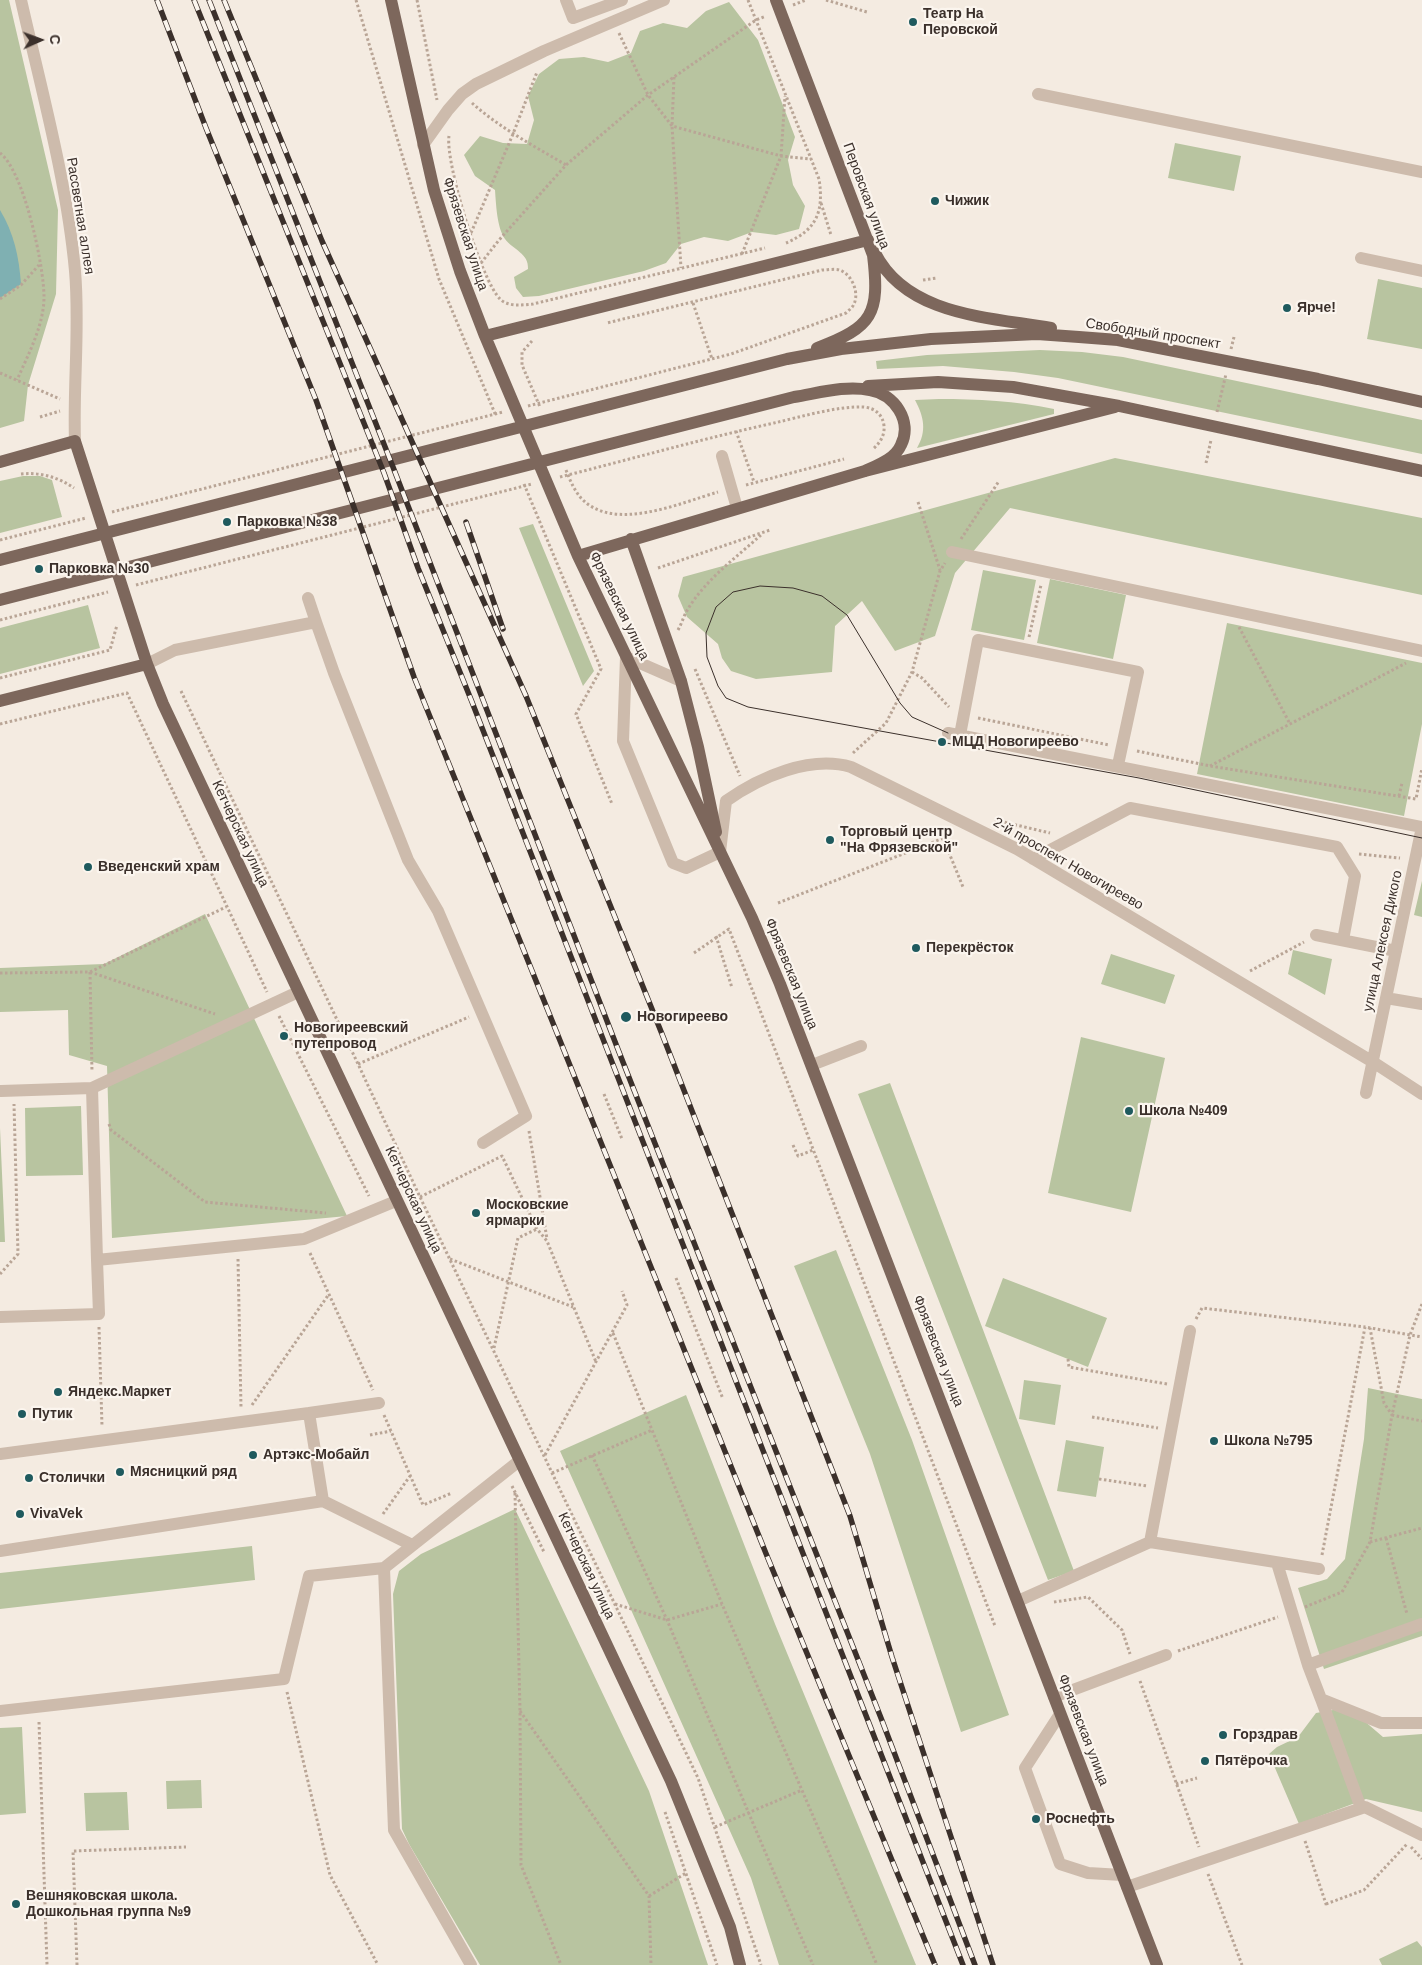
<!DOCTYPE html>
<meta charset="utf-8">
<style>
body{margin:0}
#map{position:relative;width:1422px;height:1965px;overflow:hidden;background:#f4ebe1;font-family:Helvetica,sans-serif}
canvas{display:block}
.north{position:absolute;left:15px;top:15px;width:50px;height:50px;-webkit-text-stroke:4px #fbf5ee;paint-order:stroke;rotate:88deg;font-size:14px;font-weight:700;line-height:20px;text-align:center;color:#3b302b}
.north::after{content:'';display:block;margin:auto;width:18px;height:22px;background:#3b302b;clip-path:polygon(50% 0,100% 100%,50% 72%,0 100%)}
</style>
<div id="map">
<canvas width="1422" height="1965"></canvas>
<div class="north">С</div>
</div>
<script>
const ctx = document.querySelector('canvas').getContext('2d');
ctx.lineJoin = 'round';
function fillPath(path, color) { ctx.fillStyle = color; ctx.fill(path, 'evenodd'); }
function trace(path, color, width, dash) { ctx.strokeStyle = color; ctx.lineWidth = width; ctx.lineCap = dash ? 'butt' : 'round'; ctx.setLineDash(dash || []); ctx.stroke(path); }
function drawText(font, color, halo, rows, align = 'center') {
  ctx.font = font + ' Helvetica,sans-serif'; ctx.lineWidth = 4.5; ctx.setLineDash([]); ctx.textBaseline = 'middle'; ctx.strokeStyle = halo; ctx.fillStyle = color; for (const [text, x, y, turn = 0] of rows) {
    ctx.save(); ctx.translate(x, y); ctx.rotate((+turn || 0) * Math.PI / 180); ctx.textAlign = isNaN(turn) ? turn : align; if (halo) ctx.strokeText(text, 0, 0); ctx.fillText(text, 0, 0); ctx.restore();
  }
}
fillPath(new Path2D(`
 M0,0H9L58,210L56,294L28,385L24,421L0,428Z
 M729,2L758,40L795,137L788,160L793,185L805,206L799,229L776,235L752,232L728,241L704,237L681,244L666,263L644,271L539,296L523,297L516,288L514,277L528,269C529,253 513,250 505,239C497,228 496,204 495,190L475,176L464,155L480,136L503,143L527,144L534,120L528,96L539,74L559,59L584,57L608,62L631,53L640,31L663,23L687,28L706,11Z
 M1175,143L1241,156L1234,191L1168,178Z
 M1378,279L1422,288V349L1367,339Z
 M1040,350L1082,352L1123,357L1422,420V454L1058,378L1014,372L943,366L877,369L876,361L927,355Z
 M939,399C977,399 1016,401 1054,409V414L917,448C927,431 924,417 915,400Z
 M1115,458L1422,518V595L1010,508L955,573L935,636L895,651L862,601L835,626L832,672L756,679L731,671L722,658L718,644L687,617L678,596L683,577Z
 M23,476H40L52,480L62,517L0,533V481Z
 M533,524L594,671L583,686L519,528Z
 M983,570L1036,580L1024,640L971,630Z
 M1050,579L1126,595L1113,659L1037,643Z
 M88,605L100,648L0,674V628Z
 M1227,623L1422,663V724L1404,816L1197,774Z
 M1422,881V917L1414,915Z
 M205,914L347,1216L112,1238L107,1066L69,1055L68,1010L0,1012V968L104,964Z
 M1293,950L1332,959L1325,995L1288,974Z
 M1111,954L1175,975L1165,1004L1101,984Z
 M1081,1037L1165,1058L1131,1212L1048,1193Z
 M890,1083L1074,1571L1048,1580L858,1094Z
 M81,1106L83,1175L26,1176L25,1108Z
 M0,1128L5,1242H0Z
 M836,1250L912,1440L1009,1715L961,1732L870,1454L794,1266Z
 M1003,1278L1107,1318L1088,1367L985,1326Z
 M1024,1380L1061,1385L1055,1425L1019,1419Z
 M1368,1388L1422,1399V1636L1324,1669L1298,1588L1327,1579L1345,1559L1364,1439Z
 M686,1395L775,1624L916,1965H779L751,1878L560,1451Z
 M1066,1440L1104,1447L1096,1497L1057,1491Z
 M515,1509L649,1791L708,1965H480L409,1844L402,1829L393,1594L399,1571L421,1554Z
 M252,1546L255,1580L0,1609V1573Z
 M1344,1708L1362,1719L1383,1737L1422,1734V1812L1366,1799L1299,1824L1269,1754L1277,1747L1298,1737L1316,1713Z
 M22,1727L26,1813L0,1815V1728Z
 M201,1780L202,1808L167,1809L166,1781Z
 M127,1792L129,1830L86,1831L84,1793Z
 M1417,1941L1422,1947V1965H1382L1379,1959Z`), '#b8c4a0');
fillPath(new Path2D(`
 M0,210C14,233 19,257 21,284L0,298Z`), '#7fb0b2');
trace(new Path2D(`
 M356,0L439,279L496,416
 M417,0L437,100
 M748,0L819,179C824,211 817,230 786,243
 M826,0L867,12
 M793,5L806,0
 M619,33L648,95L672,126L781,156L811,159
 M674,77L672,126L681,268
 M472,103C500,128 534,146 566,165
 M449,136C445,162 481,280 500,299C508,307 522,305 533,304L765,248
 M0,153C24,171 44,266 44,297C44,325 28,355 17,380
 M821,203L831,235
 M471,233L513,134L537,72
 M742,254L781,156L785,96
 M481,263L499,240L566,165L648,95L756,20L766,16
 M923,280L937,278
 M0,299L21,285L39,265
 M693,303L712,359
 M532,341L522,352V365L540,407
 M1231,349L1234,337
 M0,373L60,399
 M528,406L731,354L846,313C849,310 853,307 854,304C859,293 853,277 842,271C837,268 829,270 822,270L607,323
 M1217,412L1226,374
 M40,417L60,411
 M736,431L754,482
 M1206,463L1211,440
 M566,470C570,480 574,490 581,498C613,533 680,503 718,492
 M21,474C40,472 58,477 74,488
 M560,477C631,459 702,439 774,423C801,417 836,406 864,407C875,408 883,415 884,426C885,435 880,443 873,449
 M524,484L601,669L576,714L612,804
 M746,485L844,459
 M918,502L940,570
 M112,512L503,412
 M961,539L999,481
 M0,540L86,518
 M658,568L770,530
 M136,585L532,484
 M0,620L108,592
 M1239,627L1290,724
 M678,630C682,623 684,615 688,609C706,579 737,557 762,534
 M1029,637L1041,585
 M695,669L740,776
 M912,672L922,678L949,707
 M0,678L110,650L117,625
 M181,691L358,1064L420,1197L698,1778L761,1965
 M978,718L1109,745
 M0,724L127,693L267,992
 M1137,751L1210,766L1416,799L1422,768
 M853,753L886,723L912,672L940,571L945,563
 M1210,766L1406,663
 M1399,796L1402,783
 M995,820L1050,833
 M943,838L963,887
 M1359,854L1400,858
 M778,903L954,834
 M716,936L732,988
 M694,953L729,929L995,1626
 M1250,971L1304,942
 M90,972L215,1014
 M90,972L226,907
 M0,973L90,972L92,1072
 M279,1016L369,1196
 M358,1064L469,1017
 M604,1094L622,1139
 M109,1124L111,1130L205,1202L326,1213
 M529,1131L547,1239
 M793,1145L798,1156L813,1150
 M420,1197L502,1156L537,1229L547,1241L596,1362
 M310,1253L373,1390
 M238,1259L241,1408
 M450,1259L573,1307
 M0,1274L18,1254L14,1104
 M676,1278L723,1399
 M1422,1304L1410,1335L1392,1415L1422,1421
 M1196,1319L1202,1308L1365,1327
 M99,1327L102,1426
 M613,1333L722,1604L877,1965
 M494,1348L518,1238L537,1229
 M1068,1359L1069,1367L1167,1384
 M252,1405L329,1294
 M384,1415L423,1505L452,1493
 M1092,1417L1158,1428
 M370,1435L391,1431
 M545,1455L627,1305L622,1291
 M592,1455L667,1620L813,1965
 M552,1473L652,1430
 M1099,1479L1147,1486
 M512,1486L544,1552
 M515,1493L520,1711L521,1865L561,1965
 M383,1514L410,1476
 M1386,1538L1407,1614
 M1370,1542L1422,1528
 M1322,1555L1365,1327L1422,1337
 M1054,1602L1088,1597L1122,1630L1130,1654
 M615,1604L667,1620L722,1604
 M1305,1607L1342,1592L1370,1542L1392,1415L1384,1403L1370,1328
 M1178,1651L1278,1617
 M1140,1681L1199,1847
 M287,1692L330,1875L378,1965
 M520,1711L649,1896L651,1965
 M39,1722L47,1965
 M1176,1784L1197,1778
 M665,1812L717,1965
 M715,1827L802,1790
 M1305,1841L1327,1907
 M1411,1847L1422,1859
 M1208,1874L1242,1965
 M649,1896L686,1873
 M1326,1904L1364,1890L1407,1844
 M77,1965L73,1851L186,1847`), '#b9a596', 3, [2.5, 2.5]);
trace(new Path2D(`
 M21,0C41,88 67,182 75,271C80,327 73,384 75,441
 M566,0L573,18L622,0
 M1038,94L1422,172
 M423,145L448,110L462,94L476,84L544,51L664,0
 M1361,258L1422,271
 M722,456L737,508
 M952,552L1422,651
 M308,598L316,622
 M147,664L175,650L316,622L334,673L408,860L438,911L526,1116L483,1143
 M681,681L626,657L623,741L673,863L686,868L720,852L726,801C760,777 810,755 851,767L1017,849L1373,1062L1422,1094
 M948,733L1422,827
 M960,735L978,640L1138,672L1118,765
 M1033,859L1130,808L1337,847L1355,876L1343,940
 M1316,935L1396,951
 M1386,998L1422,1004
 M812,1065L861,1046
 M92,1088L97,1260
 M1,1091L92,1088L298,992
 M1366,1093L1422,827
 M0,1317L99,1314L97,1260L304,1239L396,1201
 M309,1413L379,1403
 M0,1454L309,1413L323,1501L0,1551
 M323,1501L412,1545
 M1150,1542L1190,1331
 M1277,1563L1308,1665
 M384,1568L394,1830L471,1965
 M1018,1601L1150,1542L1319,1569
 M1422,1624L1308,1665L1321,1699L1381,1723H1422
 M1054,1697L1166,1655
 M1321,1699L1361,1808
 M0,1711L284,1679L309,1576L384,1568L519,1461
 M1060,1714L1025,1768L1060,1864L1088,1873L1122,1875
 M1127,1887L1365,1807L1422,1835`), '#cdbbac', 12);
trace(new Path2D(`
 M391,0L434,190L460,271L485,336L578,556L752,918L780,984L1157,1965
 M776,0L873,255C880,314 873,327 817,348
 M875,253C907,316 989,317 1051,328
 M485,336L868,240
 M868,386L938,382L1013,387L1119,406L1422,471
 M0,462L75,441L147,664L163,704L671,1781L730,1927L740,1965
 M631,539L681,681L698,747L716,832
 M578,556L865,471L1115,407
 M0,560L787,359L841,349L931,339L1037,334L1079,337L1118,340L1318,379L1422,402
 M0,600L794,397C819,393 845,385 870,390C894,394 913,421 901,445C895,459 878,465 865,471
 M0,701L147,664`), '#7d675c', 12);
trace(new Path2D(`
 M948,733L912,717L900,703L847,615L822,596L793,588L760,586L733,592L716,607L706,633L707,657L718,686L726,698L748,707L1139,778L1422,838`), '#3b302b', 1);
const rail = new Path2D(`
 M157,0L206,128L316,400L414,677L767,1556L935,1965
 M194,0L384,473L418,568L472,702L963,1965
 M209,0L393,467L619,1052L881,1718L975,1965
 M224,0L322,241L526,696L662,1034L850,1516L892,1657L993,1965
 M466,522L503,629`);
trace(rail, '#3b302b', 5.5);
trace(rail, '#fbf5ee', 4, [11]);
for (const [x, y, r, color] of [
 [913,22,5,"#1f5a5e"],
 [935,201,5,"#1f5a5e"],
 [1287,308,5,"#1f5a5e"],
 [227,522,5,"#1f5a5e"],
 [39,569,5,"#1f5a5e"],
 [942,742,5,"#1f5a5e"],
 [830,840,5,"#1f5a5e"],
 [88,867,5,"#1f5a5e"],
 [916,948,5,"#1f5a5e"],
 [626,1017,6,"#1f5a5e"],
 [284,1036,5,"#1f5a5e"],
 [1129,1111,5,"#1f5a5e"],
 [476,1213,5,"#1f5a5e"],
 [58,1392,5,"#1f5a5e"],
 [22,1414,5,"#1f5a5e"],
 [1214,1441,5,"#1f5a5e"],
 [253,1455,5,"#1f5a5e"],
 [120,1472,5,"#1f5a5e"],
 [29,1478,5,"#1f5a5e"],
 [20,1514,5,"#1f5a5e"],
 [1223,1735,5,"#1f5a5e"],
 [1205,1761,5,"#1f5a5e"],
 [1036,1819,5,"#1f5a5e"],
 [16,1904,5,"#1f5a5e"]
]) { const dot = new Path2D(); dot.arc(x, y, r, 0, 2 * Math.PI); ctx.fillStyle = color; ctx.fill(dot); trace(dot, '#fbf5ee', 2); }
drawText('bold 14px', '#3b302b', '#fbf5ee', [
 ["Театр На",923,14],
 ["Перовской",923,30],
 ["Чижик",945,201],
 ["Ярче!",1297,308],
 ["Парковка №38",237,522],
 ["Парковка №30",49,569],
 ["МЦД Новогиреево",952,742],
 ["Торговый центр",840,832],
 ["\"На Фрязевской\"",840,848],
 ["Введенский храм",98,867],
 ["Перекрёсток",926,948],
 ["Новогиреево",637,1017],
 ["Новогиреевский",294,1028],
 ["путепровод",294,1044],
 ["Школа №409",1139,1111],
 ["Московские",486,1205],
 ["ярмарки",486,1221],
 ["Яндекс.Маркет",68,1392],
 ["Путик",32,1414],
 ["Школа №795",1224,1441],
 ["Артэкс-Мобайл",263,1455],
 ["Мясницкий ряд",130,1472],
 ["Столички",39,1478],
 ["VivaVek",30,1514],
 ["Горздрав",1233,1735],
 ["Пятёрочка",1215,1761],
 ["Роснефть",1046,1819],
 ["Вешняковская школа.",26,1896],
 ["Дошкольная группа №9",26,1912]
], 'left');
drawText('14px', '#3b302b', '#fbf5ee', [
 ["Перовская улица",866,196,70],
 ["Рассветная аллея",80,216,81],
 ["Фрязевская улица",465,234,72],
 ["Свободный проспект",1153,334,9],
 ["Фрязевская улица",619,606,64],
 ["Кетчерская улица",240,834,65],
 ["2-й проспект Новогиреево",1068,864,30],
 ["улица Алексея Дикого",1383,941,-78],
 ["Фрязевская улица",791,974,68],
 ["Кетчерская улица",413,1200,65],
 ["Фрязевская улица",938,1351,69],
 ["Кетчерская улица",586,1566,65],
 ["Фрязевская улица",1083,1730,69]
]);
</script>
